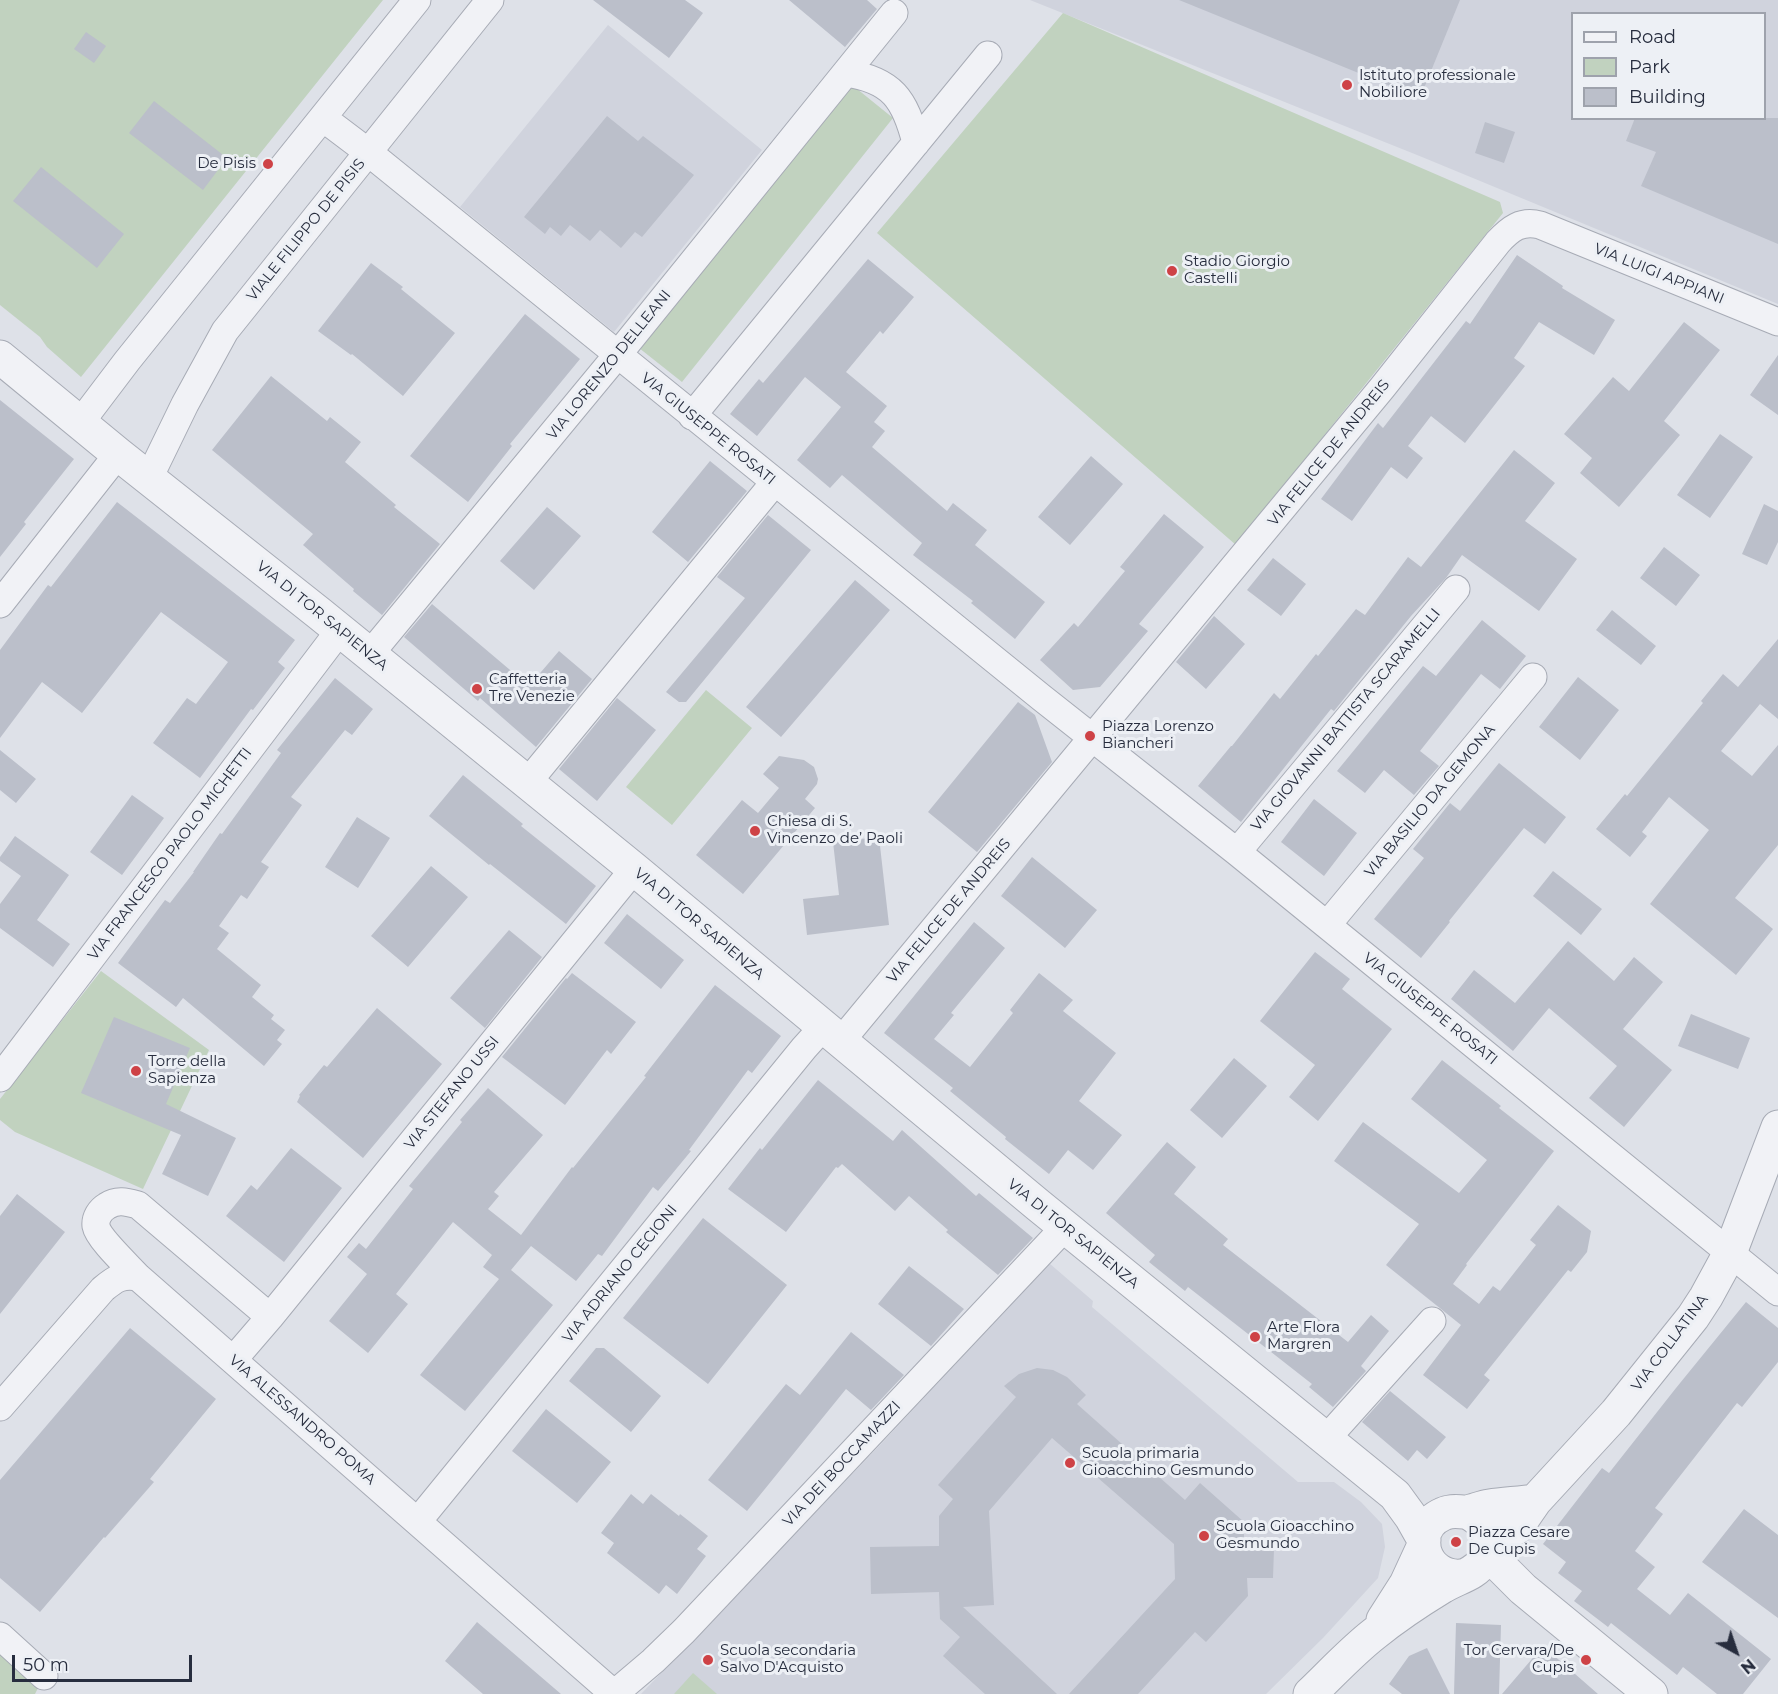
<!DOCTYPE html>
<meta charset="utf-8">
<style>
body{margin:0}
#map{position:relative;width:1778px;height:1694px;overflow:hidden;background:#dee1e8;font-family:Montserrat,sans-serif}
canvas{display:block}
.legend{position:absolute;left:1571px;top:12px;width:195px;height:108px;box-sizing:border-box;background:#edf0f5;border:2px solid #9ea2ac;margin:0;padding:8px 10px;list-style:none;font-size:18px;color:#272d3e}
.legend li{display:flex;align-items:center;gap:12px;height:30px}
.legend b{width:30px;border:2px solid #9ea2ac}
.north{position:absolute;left:1706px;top:1622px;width:60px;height:60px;-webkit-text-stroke:4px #edf0f5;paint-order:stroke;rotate:140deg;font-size:16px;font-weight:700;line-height:24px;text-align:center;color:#272d3e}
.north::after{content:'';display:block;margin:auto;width:21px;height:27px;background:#272d3e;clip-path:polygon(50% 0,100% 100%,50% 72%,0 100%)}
.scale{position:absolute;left:12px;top:1655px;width:180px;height:27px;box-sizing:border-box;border:3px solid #272d3e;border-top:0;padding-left:8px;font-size:18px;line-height:21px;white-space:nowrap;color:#272d3e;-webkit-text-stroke:4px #edf0f5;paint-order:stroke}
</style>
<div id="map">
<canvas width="1778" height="1694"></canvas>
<ul class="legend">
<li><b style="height:8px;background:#f1f2f6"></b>Road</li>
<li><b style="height:16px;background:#c1d2bf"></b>Park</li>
<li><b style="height:16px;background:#bbbfca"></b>Building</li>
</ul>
<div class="north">N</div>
<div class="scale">50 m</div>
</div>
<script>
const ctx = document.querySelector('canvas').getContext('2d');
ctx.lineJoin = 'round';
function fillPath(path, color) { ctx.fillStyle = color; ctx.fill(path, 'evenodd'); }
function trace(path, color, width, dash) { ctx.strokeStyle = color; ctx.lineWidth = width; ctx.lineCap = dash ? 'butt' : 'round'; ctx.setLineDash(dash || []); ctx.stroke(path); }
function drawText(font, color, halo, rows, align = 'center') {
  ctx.font = font + ' Montserrat,sans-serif'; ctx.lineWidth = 6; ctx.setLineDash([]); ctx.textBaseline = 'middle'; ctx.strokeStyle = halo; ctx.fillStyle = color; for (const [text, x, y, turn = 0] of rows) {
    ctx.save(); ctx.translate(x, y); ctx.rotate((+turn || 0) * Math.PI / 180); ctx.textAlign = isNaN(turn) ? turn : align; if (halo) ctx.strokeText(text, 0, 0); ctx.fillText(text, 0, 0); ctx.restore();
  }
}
fillPath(new Path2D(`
 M1030,0H1778V304L1422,157ZM1572,14H1764V118H1572Z
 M608,25L762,150L614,332L460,207Z
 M1049,1263L1093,1301L1092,1307L1298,1482H1334L1361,1502L1382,1524L1385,1547L1378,1578L1323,1638L1266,1694H641L881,1444Z`), '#d0d3dd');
fillPath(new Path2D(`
 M0,0H383L81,377L47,347L40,337L0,305Z
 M1063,13L1500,202L1503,213L1236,545L877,233Z
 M846,80L893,118L682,382L634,344Z
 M706,690L752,728L672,825L626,787Z
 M101,971L209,1050L143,1189L15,1132L0,1120V1099Z
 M0,1636L44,1676L35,1694H0Z
 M693,1673L717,1694H674Z`), '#c1d2bf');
fillPath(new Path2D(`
 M593,0H685L703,13L669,58Z
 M789,0H867L877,9L845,47Z
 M1179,0H1460L1420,98Z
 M86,32L106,46L94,63L74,49Z
 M154,101L227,158L203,190L129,133Z
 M607,116L638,141L643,136L694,175L642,237L635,232L621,248L600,230L590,241L570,225L561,236L550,227L545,234L524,217Z
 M1635,118H1778V244L1641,186L1656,152L1626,141Z
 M1485,122L1515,132L1504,163L1475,153Z
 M41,167L124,234L97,268L13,201Z
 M1517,255L1563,286L1562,288L1615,320L1594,355L1539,322L1514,358L1525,366L1465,443L1431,416L1408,446L1423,458L1407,479L1391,467L1352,521L1321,499L1378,423L1383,428L1466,321L1470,324Z
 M868,259L914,297L883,334L880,331L846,372L887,406L874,422L885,431L872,447L947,511L953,503L987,530L975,545L1045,602L1015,639L971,603L973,601L913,555L922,543L842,475L830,488L797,460L841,407L805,377L757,436L730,414L759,379L763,383Z
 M371,263L403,287L401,289L455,333L403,396L352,354L351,355L318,331Z
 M525,314L580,359L510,444L512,446L468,502L410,456Z
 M1684,322L1720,350L1664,421L1680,435L1619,507L1580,473L1592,458L1564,434L1613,377L1629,391Z
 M1778,355V415L1750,395Z
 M271,376L327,421L330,417L361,442L345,462L396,505L394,507L440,544L382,615L353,591L354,589L303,545L313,534L212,450Z
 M0,400L74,459L24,522L26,524L0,557Z
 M1720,434L1753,457L1710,518L1677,495Z
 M1514,450L1555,483L1525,521L1577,559L1539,611L1462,555L1446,578L1411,616L1334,711L1331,709L1241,822L1198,786L1231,746H1232L1274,693L1280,699L1316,654L1318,656L1356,609L1365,615L1408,557L1421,567Z
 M1091,456L1123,484L1070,545L1038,517Z
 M710,461L747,491L688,562L652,532Z
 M117,502L295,640L278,662L285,668L253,710L251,709L200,778L153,743L187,698L196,704L228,662L161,612L82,713L42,682L0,738V650L48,585L51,587Z
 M1764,504L1778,511V542L1767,565L1742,554Z
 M547,507L581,536L534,590L500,561Z
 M1164,514L1204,547L1139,624L1148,631L1100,687L1073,690L1040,660L1074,623L1078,627L1125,571L1120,567Z
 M768,515L811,550L686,702H679L666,692L745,598L717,577Z
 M1664,547L1700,575L1676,606L1640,578Z
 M1273,558L1306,584L1281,616L1247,590Z
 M855,580L890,610L781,737L746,707Z
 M432,604L529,686L559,651L592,679L536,747L480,698L478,701L404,637Z
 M1612,610L1656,646L1641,665L1596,630Z
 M1214,616L1245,644L1206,689L1176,662Z
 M1482,620L1526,656L1500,689L1481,674L1420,751L1439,766L1414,795L1384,770L1365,793L1337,771L1423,666L1436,676Z
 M1778,639V719L1760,704L1721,751L1752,776L1778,745V845L1735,898L1773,929L1736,975L1650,904L1709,830L1669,797L1642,832L1647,836L1630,857L1596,829L1625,794L1627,796L1703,703L1701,701L1723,674L1738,687Z
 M1578,677L1619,710L1580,760L1539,727Z
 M335,678L373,709L352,735L345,730L291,797L302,805L261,862L269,867L247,899L241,895L219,926L229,933L217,949L261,985L252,997L274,1015L271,1019L285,1030L277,1040L282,1044L264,1066L183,998L176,1007L118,963L165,900L170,903L194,872H193L220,833L222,834L281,753L277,750Z
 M617,698L656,730L597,801L559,769Z
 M1018,702L1035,715L1052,762L977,852L928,812Z
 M0,750L36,779L16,803L0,790Z
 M779,756L804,760L814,767L818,779L817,784L805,799L815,808L743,894L696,855L742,800L758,813L779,788L763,774Z
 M1499,763L1566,817L1545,844L1524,828L1449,921L1450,922L1421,958L1374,919L1424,858L1413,849L1450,803L1460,811Z
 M463,775L523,824L521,826L596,886L566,924L490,864L489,865L429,816Z
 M132,795L164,818L122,875L90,852Z
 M1314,799L1357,833L1324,876L1281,842Z
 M357,817L390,838L358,888L325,867Z
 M15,836L69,875L37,920L70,944L53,967L0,928V904L21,876L0,861V857Z
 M879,837L889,925L807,935L803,899L839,895L833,842Z
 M1032,857L1097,910L1065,948L1001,896Z
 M431,866L468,897L408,967L371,936Z
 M1553,871L1602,909L1581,935L1533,896Z
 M627,914L684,960L661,989L604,943Z
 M974,922L1005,948L951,1013L954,1015L934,1039L970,1067L1013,1013L1010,1010L1039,973L1073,1000L1063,1011L1116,1053L1079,1101L1122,1135L1093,1170L1068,1150L1049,1174L1005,1139L1006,1137L950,1091L953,1088L884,1033Z
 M509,930L542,957L485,1028L450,998Z
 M1568,941L1614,981L1634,957L1663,982L1623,1029L1672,1070L1624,1127L1589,1098L1617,1066L1549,1008L1513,1051L1451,999L1474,970L1515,1003Z
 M1315,952L1350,979L1342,989L1392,1029L1318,1121L1289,1097L1315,1065L1260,1021Z
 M572,973L636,1022L611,1054L607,1050L565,1105L502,1057L566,978L567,979Z
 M715,985L781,1036L752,1073L748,1070L689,1150L691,1151L658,1191L653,1187L602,1256L598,1254L576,1281L531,1246L511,1270L553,1305L465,1411L420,1375L499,1279L483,1267L492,1255L453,1222L396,1294L408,1304L368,1353L329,1321L367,1274L347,1257L359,1243L366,1249L413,1189L409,1186L462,1122L460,1120L488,1088L543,1135L494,1192L499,1196L488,1209L521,1235L572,1167L573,1168L646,1077L644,1076Z
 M377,1008L442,1064L363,1158L297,1102L300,1096L299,1095L324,1065L327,1067Z
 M1691,1014L1750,1038L1738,1069L1678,1046Z
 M114,1017L190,1048L166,1104L236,1138L208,1196L162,1174L181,1135L81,1093Z
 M1234,1058L1267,1086L1222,1138L1190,1110Z
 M1442,1060L1501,1106L1499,1108L1554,1151L1466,1264L1467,1265L1453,1284L1479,1304L1493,1286L1500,1291L1536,1245L1530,1240L1558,1205L1591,1231L1587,1252L1571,1272L1568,1270L1484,1375L1490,1380L1467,1409L1423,1375L1461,1325L1386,1265L1419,1224L1334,1161L1363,1122L1459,1193L1487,1160L1411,1099Z
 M818,1080L893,1141L902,1130L976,1196L979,1193L1033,1238L998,1275L946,1232L948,1230L909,1196L895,1211L842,1164L838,1168L836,1167L786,1232L728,1189L760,1148L762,1150Z
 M1167,1142L1196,1167L1174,1194L1228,1239L1223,1245L1348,1342L1371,1315L1389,1331L1361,1366L1366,1371L1333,1407L1309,1387L1312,1384L1188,1287L1185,1291L1149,1262L1155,1255L1106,1213Z
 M291,1148L342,1188L284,1262L226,1216L251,1185L257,1190Z
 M17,1194L65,1232L0,1314V1216Z
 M703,1218L787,1285L708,1384L623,1318Z
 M909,1266L964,1309L931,1346L878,1304Z
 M1746,1302L1778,1328V1362L1742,1407L1737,1403L1655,1508L1663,1514L1635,1551L1655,1567L1637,1589L1670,1615L1688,1593L1771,1659L1743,1694H1717L1683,1667L1677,1675L1611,1623L1608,1627L1574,1601L1582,1591L1558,1573L1566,1562L1543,1544L1602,1468L1609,1473L1676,1388Z
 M130,1328L216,1399L150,1479L154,1482L105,1538L104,1537L40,1612L0,1578V1480Z
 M851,1332L904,1375L871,1410L846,1389L747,1511L708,1480L786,1384L800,1395Z
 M596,1348H604L661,1396L631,1432L569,1381Z
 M1037,1368L1053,1370L1067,1377L1086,1395L1077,1404L1185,1500L1200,1483L1244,1522V1550L1274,1549L1273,1578H1247L1248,1596L1206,1642L1195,1632L1138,1694H1069L1175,1579L1174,1544L1052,1438L989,1511L994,1605L963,1607L1057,1694H985L943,1656L960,1637L940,1619L939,1592L871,1594L870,1547L939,1546V1516L953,1499L938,1485L1016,1397L1004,1386L1019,1374Z
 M1390,1391L1446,1437L1427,1459L1417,1450L1408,1461L1362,1422Z
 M546,1409L611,1462L577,1503L512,1451Z
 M631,1494L643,1504L651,1494L679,1516L680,1514L708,1536L697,1549L706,1556L677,1594L666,1585L659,1594L607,1553L614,1543L601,1533Z
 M1744,1509L1778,1535V1618L1702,1562Z
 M477,1622L561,1694H483L445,1661Z
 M1456,1623L1501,1625L1499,1694H1454Z
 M1543,1646L1598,1694H1502Z
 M1427,1648L1450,1694H1402L1389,1684L1409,1656Z`), '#bbbfca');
const minor = new Path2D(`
 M846,73C892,80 905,99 916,143
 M323,118L368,152L1042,698L1237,852L1778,1292
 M692,416L988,55
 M80,423L127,361L417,0
 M149,478L185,404L225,331L490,0
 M0,604L118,454
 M370,654L628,342L894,13
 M527,783L774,483
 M1237,852L1456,589
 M1327,925L1533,677
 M841,1041L1382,388L1498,242C1510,229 1521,220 1540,225L1778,322
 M0,1078L340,630
 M270,1317L138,1205C127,1202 117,1199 107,1206C100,1210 95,1218 96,1226C98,1238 128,1266 138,1277L614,1694L653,1661L684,1631L1065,1227
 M233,1360L270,1317L634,869
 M0,1407L103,1289C115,1279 122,1274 138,1277
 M1326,1439L1432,1321
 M418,1521L804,1048L823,1027
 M0,1636L44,1676`);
const tertiary = new Path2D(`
 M0,357L118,454L320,614L634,869L1038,1205L1395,1495L1411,1517L1424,1540
 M1489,1538L1506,1534L1517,1527L1535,1501L1616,1413L1693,1317L1706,1297L1730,1253L1778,1127
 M1489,1547L1502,1568L1523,1589L1651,1694
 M1461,1576C1424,1579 1408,1529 1443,1514C1451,1510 1458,1512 1466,1512C1474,1511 1481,1507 1489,1506C1504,1504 1520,1503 1535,1501
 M1383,1620L1406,1584L1424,1545
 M1310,1694C1331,1674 1351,1652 1374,1634C1395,1617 1419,1601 1442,1587C1456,1578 1475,1575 1484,1560C1496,1541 1486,1520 1466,1512`);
trace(minor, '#a7abb5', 29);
trace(tertiary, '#a7abb5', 35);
trace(minor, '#f1f2f6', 27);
trace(tertiary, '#f1f2f6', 33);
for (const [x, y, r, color] of [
 [1347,85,6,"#ce4246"],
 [268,164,6,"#ce4246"],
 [1172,271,6,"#ce4246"],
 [477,689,6,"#ce4246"],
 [1090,736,6,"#ce4246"],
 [755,831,6,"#ce4246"],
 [136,1071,6,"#ce4246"],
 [1255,1337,6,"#ce4246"],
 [1070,1463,6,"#ce4246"],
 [1204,1536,6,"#ce4246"],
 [1456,1542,6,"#ce4246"],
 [708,1660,6,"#ce4246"],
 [1586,1660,6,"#ce4246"]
]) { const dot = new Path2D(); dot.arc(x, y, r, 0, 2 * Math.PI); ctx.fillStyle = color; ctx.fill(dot); trace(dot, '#edf0f5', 2); }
drawText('15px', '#272d3e', '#edf0f5', [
 ["Istituto professionale",1359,76],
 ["Nobiliore",1359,93],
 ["De Pisis",256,164,"right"],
 ["Stadio Giorgio",1184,262],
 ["Castelli",1184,279],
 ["Caffetteria",489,680],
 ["Tre Venezie",489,697],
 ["Piazza Lorenzo",1102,727],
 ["Biancheri",1102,744],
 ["Chiesa di S.",767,822],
 ["Vincenzo de’ Paoli",767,839],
 ["Torre della",148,1062],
 ["Sapienza",148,1079],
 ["Arte Flora",1267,1328],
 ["Margren",1267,1345],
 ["Scuola primaria",1082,1454],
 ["Gioacchino Gesmundo",1082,1471],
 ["Scuola Gioacchino",1216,1527],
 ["Gesmundo",1216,1544],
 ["Piazza Cesare",1468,1533],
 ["De Cupis",1468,1550],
 ["Scuola secondaria",720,1651],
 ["Salvo D'Acquisto",720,1668],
 ["Tor Cervara/De",1574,1651,"right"],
 ["Cupis",1574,1668,"right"]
], 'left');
drawText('15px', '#272d3e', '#edf0f5', [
 ["VIALE FILIPPO DE PISIS",306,230,-51],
 ["VIA LUIGI APPIANI",1659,274,22],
 ["VIA LORENZO DELLEANI",609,365,-51],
 ["VIA GIUSEPPE ROSATI",708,429,39],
 ["VIA FELICE DE ANDREIS",1329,453,-51],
 ["VIA DI TOR SAPIENZA",322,616,39],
 ["VIA GIOVANNI BATTISTA SCARAMELLI",1346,720,-50],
 ["VIA BASILIO DA GEMONA",1430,801,-50],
 ["VIA FRANCESCO PAOLO MICHETTI",170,854,-53],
 ["VIA FELICE DE ANDREIS",949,911,-50],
 ["VIA DI TOR SAPIENZA",699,924,40],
 ["VIA GIUSEPPE ROSATI",1430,1009,39],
 ["VIA STEFANO USSI",452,1093,-51],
 ["VIA DI TOR SAPIENZA",1073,1234,39],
 ["VIA ADRIANO CECIONI",620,1274,-51],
 ["VIA COLLATINA",1670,1343,-53],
 ["VIA ALESSANDRO POMA",302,1420,41],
 ["VIA DEI BOCCAMAZZI",842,1464,-47]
]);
</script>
